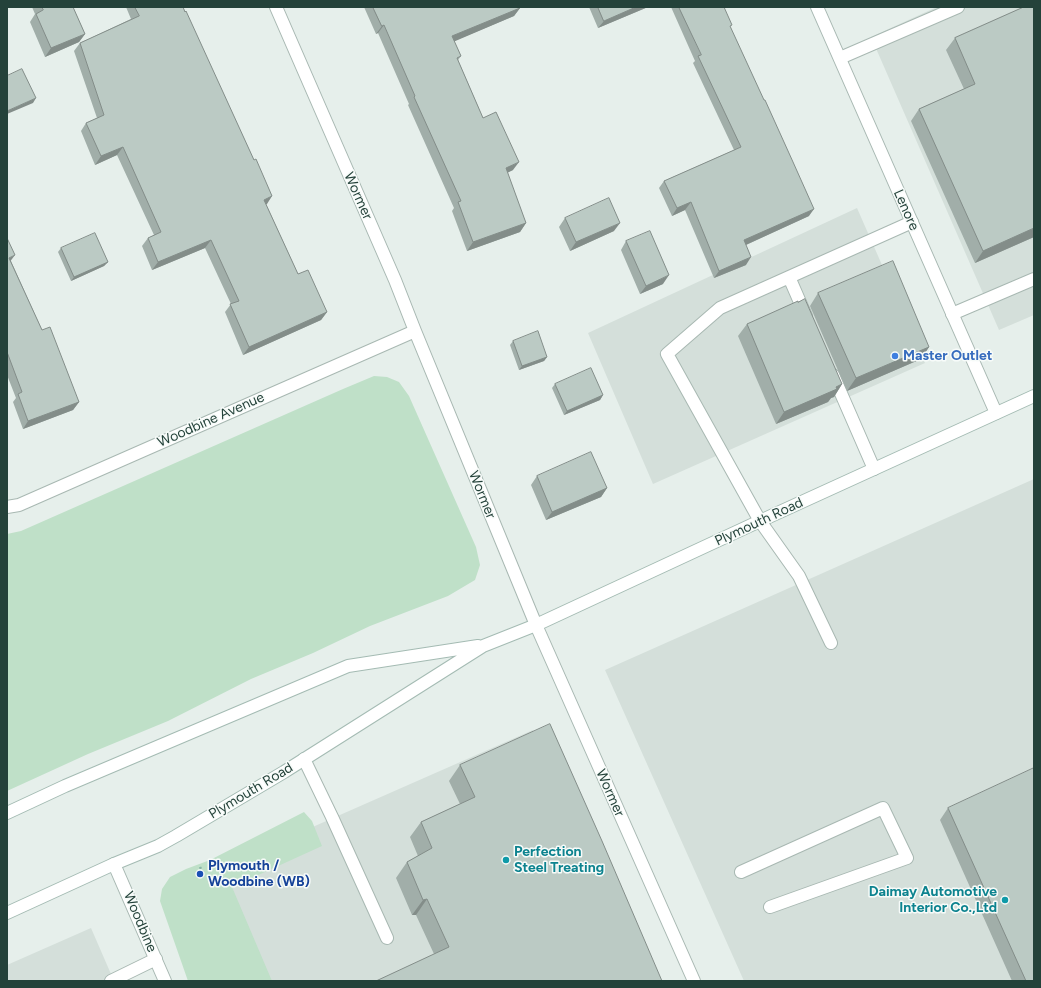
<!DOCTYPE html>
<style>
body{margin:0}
#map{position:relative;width:1041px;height:988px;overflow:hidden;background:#e6efeb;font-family:Figtree,sans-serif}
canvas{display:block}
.frame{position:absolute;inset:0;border:8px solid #24423a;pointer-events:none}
</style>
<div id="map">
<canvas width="1041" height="988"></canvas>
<div class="frame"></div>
</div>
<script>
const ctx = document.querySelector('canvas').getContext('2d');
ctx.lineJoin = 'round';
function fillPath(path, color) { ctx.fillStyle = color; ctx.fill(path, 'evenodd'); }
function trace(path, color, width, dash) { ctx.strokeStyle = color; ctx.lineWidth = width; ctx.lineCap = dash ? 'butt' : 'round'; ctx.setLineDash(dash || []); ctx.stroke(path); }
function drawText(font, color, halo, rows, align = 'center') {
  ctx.font = font + ' Figtree,sans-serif'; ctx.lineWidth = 3; ctx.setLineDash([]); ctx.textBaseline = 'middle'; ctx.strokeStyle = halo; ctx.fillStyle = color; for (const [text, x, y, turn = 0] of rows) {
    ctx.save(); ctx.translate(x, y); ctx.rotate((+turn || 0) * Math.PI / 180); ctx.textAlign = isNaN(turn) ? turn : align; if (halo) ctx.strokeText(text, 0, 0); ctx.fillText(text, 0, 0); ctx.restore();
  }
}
fillPath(new Path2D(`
 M937,7H1034V315L999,330L871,37Z
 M857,208L925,363L653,484L588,333Z
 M1034,479V981H744L605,670Z
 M533,730L644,981H206L165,892Z
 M91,928L114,981H7V965Z`), '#d4dfda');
fillPath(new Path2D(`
 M374,376L387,377L399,382L409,396L476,547L480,565L475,580L448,596L370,626L313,653L251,679L168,721L88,754L7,791V534L21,531L343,389Z
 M304,812L312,821L322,846L232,887L272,981H188L160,901L162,889L170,877L186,869L210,860Z`), '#bfe0c8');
const service = new Path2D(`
 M840,58L958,7
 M789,277L806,316
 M952,314L1034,279
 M833,375L874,469
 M831,643L799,576L760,521L667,354L720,308L912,222
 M304,759L332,817L387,938
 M741,872L883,808L907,858L770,907
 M111,981L156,959`);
const minor = new Path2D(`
 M276,7L395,280L415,331L536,625L694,981
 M817,7L996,413
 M7,507L19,505L415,331
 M114,864L165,981`);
const secondary = new Path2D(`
 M7,813L65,786L348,666L478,646
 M7,913L114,864L158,846L176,836L284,772L483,646L536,625L760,521L1034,396`);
trace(service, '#a8b8b2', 14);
trace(minor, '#a8b8b2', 14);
trace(secondary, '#a4bbb3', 14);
trace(new Path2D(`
 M200,867L204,875`), '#86b3a5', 2.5, [2, 3]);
trace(service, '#fff', 12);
trace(minor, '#fff', 12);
trace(secondary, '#fff', 12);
fillPath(new Path2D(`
 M32,7H73L85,34L79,42L45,57L30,22L35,14Z
 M126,7H183L254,160L272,196L266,204L298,274L327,312L321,320L243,355L225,312L231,304L205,248L152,270L142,246L148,238L154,235L117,155L95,165L81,131L86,123L97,118L74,51L80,43L131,19Z
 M364,7L520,8L514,16L454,41L461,56L458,60L483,118L513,170L507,173L526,223L520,232L467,251L452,211L454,208L408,105L409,104L378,33L376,34Z
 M589,7H648L598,28Z
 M671,7H724L730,27L809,216L746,245V265L714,278L685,210L672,216L659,188L664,181L734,150L693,63L695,61Z
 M1024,7L1034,237L975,263L911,121L919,109L964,89L946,50L955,38Z
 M565,218L614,231L570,251L559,227Z
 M7,238L11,261L42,330L79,402L73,410L23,429L13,402L16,398L7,375Z
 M626,241L663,284L640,294L621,250Z
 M61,248L108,262L104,266L71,281L58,252Z
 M818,293L929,347L921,359L847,391L810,306Z
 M747,324L842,384L834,397L831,398L828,402L776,424L738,336Z
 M513,341L547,357L544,361L519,370L510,345Z
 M555,384L603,395L600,400L564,415L552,388Z
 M537,476L607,488L601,497L546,520L531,485Z
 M460,765L662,981L434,954L416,915H412L396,878L407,862L418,856L410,837L421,822L460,804L449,781Z
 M948,808L1034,981H1012L940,820Z`), '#a1aea9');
fillPath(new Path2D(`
 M636,7H648L598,28L604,21Z
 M520,8L514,16L446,45L452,36Z
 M384,25L378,33L376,34L382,26Z
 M85,34L79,42L45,57L51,48Z
 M36,98L33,103L7,114V111Z
 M123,147L117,155L95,165L101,156Z
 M519,162L513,170L500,176L506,168Z
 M272,196L267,204L258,208L264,200Z
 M691,202L685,210L672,216L677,208Z
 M814,209L809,216L739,248L744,240Z
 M526,223L520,232L467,251L473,242Z
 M620,223L614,231L570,251L576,242Z
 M1034,228V237L975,263L983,251Z
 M211,240L205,248L152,270L158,262Z
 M15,255L9,263V258Z
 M751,257L746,265L714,278L719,271Z
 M108,262L104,266L71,281L74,277Z
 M669,275L663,284L640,294L646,286Z
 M327,312L321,320L243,355L249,347Z
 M929,347L921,359L847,391L856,378Z
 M547,357L544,361L519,370L522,366Z
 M842,384L834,397L831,398L828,402L776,424L784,412Z
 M603,395L600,400L564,415L567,411Z
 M79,402L73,410L23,429L28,421Z
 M607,488L601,497L546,520L552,512Z
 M427,899L416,915H412L423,900Z`), '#838d89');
const building = new Path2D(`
 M42,7H73L85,34L51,48L36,14L43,10Z
 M135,7H183L185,12L186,11L254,160L256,159L272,196L264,200L298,274L308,270L327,312L249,347L230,304L239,301L211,240L158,262L148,238L161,232L123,147L101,156L86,123L104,115L80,43L139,16Z
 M373,7H435L436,8L437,7H520V8L452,36L461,56L457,58L483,118L496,112L519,162L506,168L526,223L473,242L458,202L461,201L414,97L415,96L384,25L382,26Z
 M598,7H636L604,21Z
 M679,7H724L732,25L730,26L764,100H765L793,162L814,209L744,240L751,257L719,271L691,202L677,208L664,181L741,147L698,56L701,55Z
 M1024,7H1034V228L983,251L919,109L975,84L955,38Z
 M22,69L36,98L7,111V76Z
 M609,198L620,223L576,242L565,218Z
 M650,231L669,275L646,286L626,241Z
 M95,233L108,262L74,277L61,248Z
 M7,238L15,255L9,258L42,330L50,327L79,402L28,421L18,394L22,392L7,352Z
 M893,261L929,347L856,378L818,293Z
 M805,299L842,384L836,387L837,389L784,412L747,324L798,301V302Z
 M538,331L547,357L522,366L513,341Z
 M591,368L603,395L567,411L555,384Z
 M591,452L607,488L552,512L537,476Z
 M550,724L602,841L662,981H376L449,947L427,899L423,900L407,862L432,848L421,822L475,797L460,765Z
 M1034,768V981H1026L948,808Z`);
fillPath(building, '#bbcac4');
trace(building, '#838d89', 1);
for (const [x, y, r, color] of [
 [895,356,4,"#3f7fe0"],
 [506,860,4,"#0f9aa8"],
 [200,874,4,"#1a4fb4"],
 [1005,900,4,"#0f9aa8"]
]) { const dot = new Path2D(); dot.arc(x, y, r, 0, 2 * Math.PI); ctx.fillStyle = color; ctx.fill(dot); trace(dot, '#f7fbf9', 1.5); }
drawText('14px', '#24423a', '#f7fbf9', [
 ["Wormer",358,196,66],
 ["Lenore",906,210,66],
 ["Woodbine Avenue",211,420,-24],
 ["Wormer",482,495,68],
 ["Plymouth Road",759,522,-25],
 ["Plymouth Road",251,791,-31],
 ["Wormer",610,793,66],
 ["Woodbine",140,922,67]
]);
drawText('bold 14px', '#366cbe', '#f7fbf9', [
 ["Master Outlet",903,356]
], 'left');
drawText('bold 14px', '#0d838f', '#f7fbf9', [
 ["Perfection",514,852],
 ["Steel Treating",514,868],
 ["Daimay Automotive",997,892,"right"],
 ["Interior Co.,Ltd",997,908,"right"]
], 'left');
drawText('bold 14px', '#164399', '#f7fbf9', [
 ["Plymouth /",208,866],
 ["Woodbine (WB)",208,882]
], 'left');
</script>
